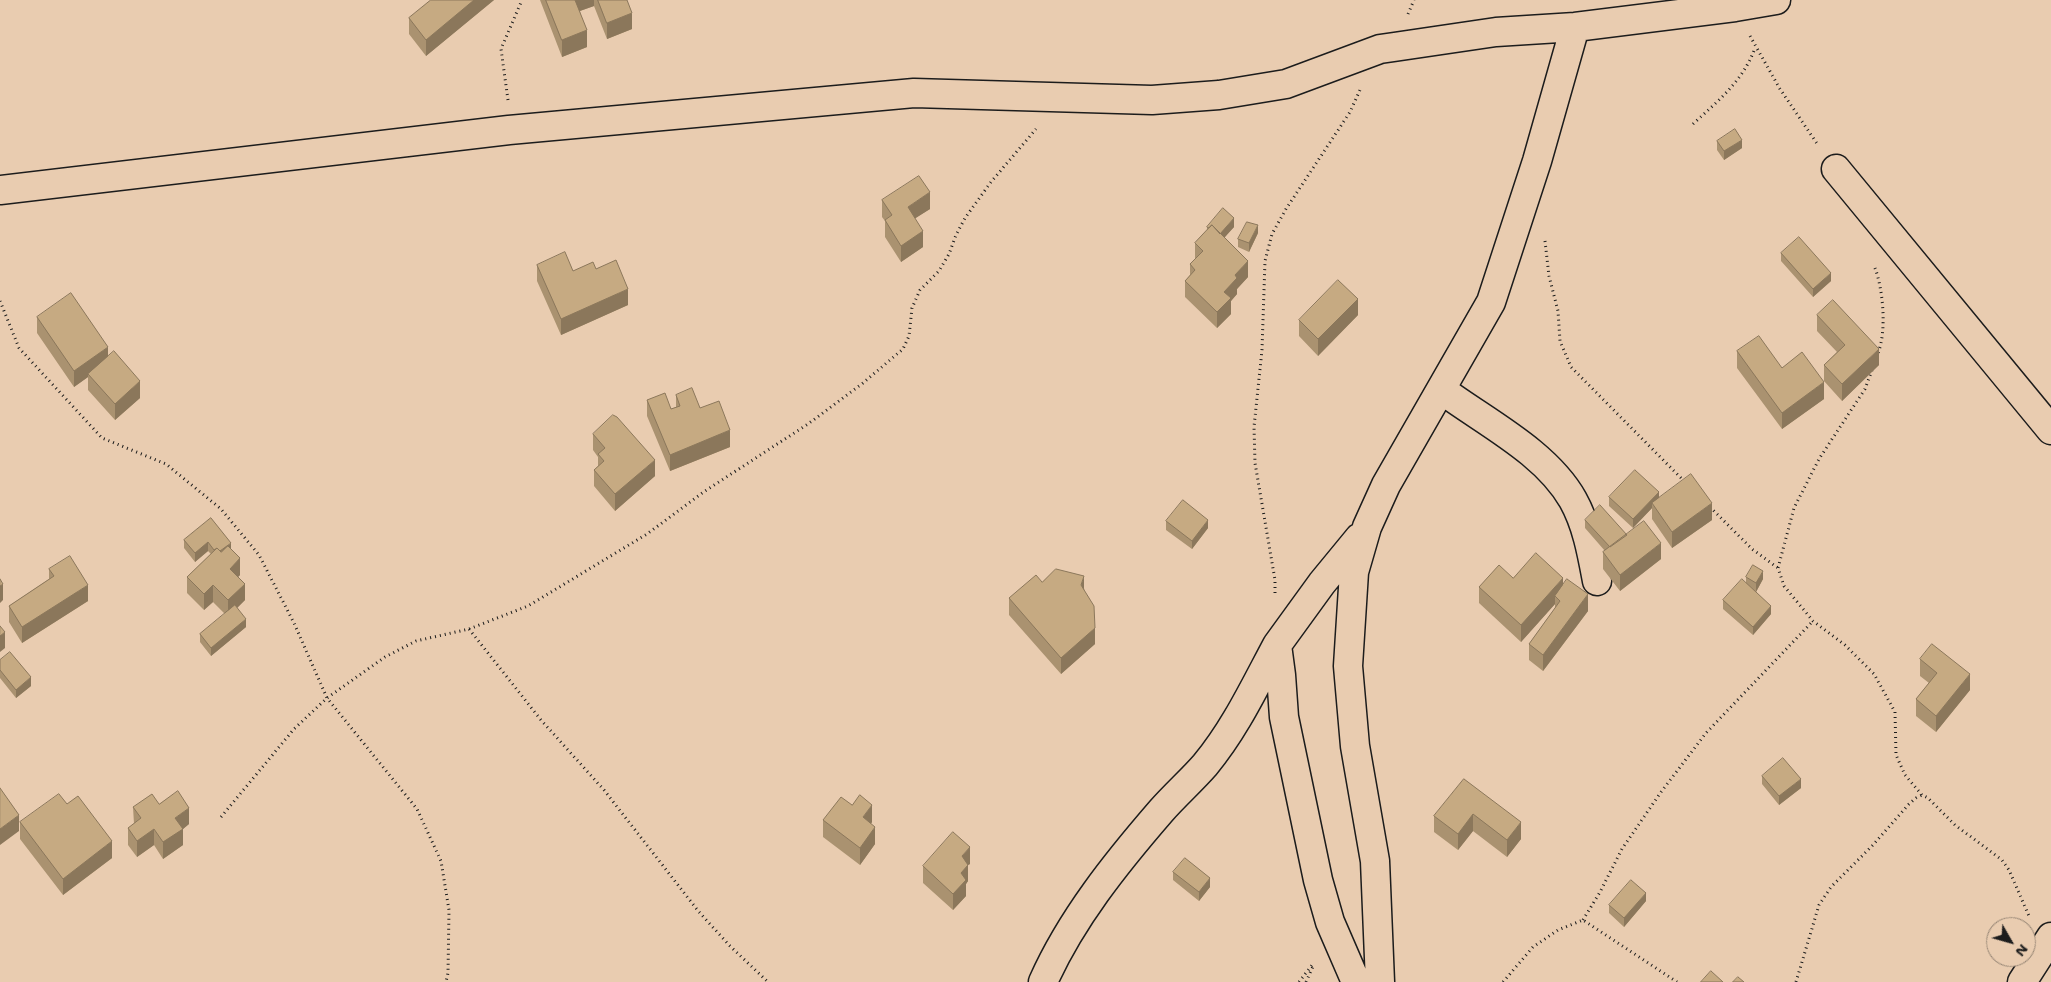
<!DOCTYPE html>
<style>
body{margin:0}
#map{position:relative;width:2051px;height:982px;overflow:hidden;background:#e9ccb0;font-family:"Shantell Sans",sans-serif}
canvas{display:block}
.north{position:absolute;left:1986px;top:917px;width:50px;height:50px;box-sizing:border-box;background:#e9ccb0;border:1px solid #978675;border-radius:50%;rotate:128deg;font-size:14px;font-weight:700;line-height:20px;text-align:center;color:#1c1c1c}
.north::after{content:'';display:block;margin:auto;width:18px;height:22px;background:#1c1c1c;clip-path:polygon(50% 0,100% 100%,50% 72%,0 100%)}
</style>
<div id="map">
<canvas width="2051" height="982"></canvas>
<div class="north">N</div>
</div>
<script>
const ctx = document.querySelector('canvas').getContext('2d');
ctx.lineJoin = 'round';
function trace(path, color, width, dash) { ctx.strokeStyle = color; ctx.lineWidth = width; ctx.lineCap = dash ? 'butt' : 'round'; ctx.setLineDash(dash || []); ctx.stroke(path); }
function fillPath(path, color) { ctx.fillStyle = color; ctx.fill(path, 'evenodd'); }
const minor = new Path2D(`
 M1836,169L2051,430
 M0,190L509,130L914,93L1152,100L1219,95L1286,84L1380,49L1394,47L1496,32L1575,27L1735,7L1776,0
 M1442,390C1485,422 1546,452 1573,500C1587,525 1592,554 1597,581
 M1043,982C1071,919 1116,863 1161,811C1175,795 1191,781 1205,765C1235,729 1255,686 1277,645
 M1356,982L1330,922L1318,880L1284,717L1281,675L1277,645L1322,583L1359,538
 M1380,982L1375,861L1355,746L1348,666L1354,572L1367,527L1386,485L1491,302L1537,161L1575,27
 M2022,982L2051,937`);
trace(minor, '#1c1c1c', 31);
trace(new Path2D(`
 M1408,14L1414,0
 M1750,36L1780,89L1818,145
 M508,100L501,49L522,0
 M1693,124C1718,101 1743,81 1755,48
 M1545,241L1549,276L1558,311L1560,341L1571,367L1685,482
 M1875,268C1883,289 1887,331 1878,353
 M0,301L19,348L102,438L166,464L221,509L259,555L294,623L327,698L417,809L441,861L449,910L448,973L446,982
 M1872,370L1865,389L1819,459L1794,508L1778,568L1784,586L1813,621L1845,645L1874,674L1895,712L1896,755L1905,775L1922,795L1928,798L1955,825L2002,860L2009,870L2029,916
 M1710,507L1752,549L1778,568
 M1275,593V580L1255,463L1254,427L1262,350L1265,261L1272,234L1286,209L1350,112L1360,90
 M469,629L541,720L604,790L699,912L730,946L768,982
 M221,817L294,729L327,698L385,657L416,641L469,629L528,606L647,534L705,491L808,424L863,383L903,349L909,336L912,308L920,290L939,271L949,254L956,235L965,218L991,182L1036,129
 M1583,920L1600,892L1622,849L1661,792L1706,733L1813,621
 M1299,982L1312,965
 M1306,982L1314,964
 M1503,982L1533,947L1558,930L1583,920L1677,982
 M1796,982L1819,905L1831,887L1873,845L1909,804L1916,798L1922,795`), '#1c1c1c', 3, [1, 4]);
trace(minor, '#e9ccb0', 28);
fillPath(new Path2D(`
 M431,0H494L426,56L409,34V18Z
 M540,0H627L632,29L607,39L594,6L580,11L587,47L562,57Z
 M1717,141L1742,148L1724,160L1717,150Z
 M882,200L930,209L915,218L923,247L901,262L885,237V221L882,217Z
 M1207,227H1234L1224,237L1248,277L1237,289V294L1231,301V314L1217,328L1185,297V281L1190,275V264L1195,259V243L1207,230Z
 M1258,233L1249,252L1238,247V239Z
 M1781,253L1831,281L1813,297L1781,261Z
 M537,265L573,271L596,269L628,305L561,335L537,281Z
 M1358,315L1318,356L1299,336V320Z
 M1817,315L1879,365L1842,401L1824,381V365L1837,352L1817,331Z
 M37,317L108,356L140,398L115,420L88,390V377L74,387L37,333Z
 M1737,351L1782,368L1824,399L1782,429L1737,368Z
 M676,395L700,408L730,447L670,471L647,416V400L671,409L676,407Z
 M593,434L655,476L615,511L594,486V470L598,466V457L593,450Z
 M1609,497H1659L1712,520L1672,548L1652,519V508L1633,528L1609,506Z
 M211,518L231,550L240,575L238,577L245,600L237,608L246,627L211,656L200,642V634L225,614L213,602L204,610L187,593V577L211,554L208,551L195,562L184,548V540Z
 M1585,520L1627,535L1661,559L1620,591L1603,569V552L1605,551L1585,528Z
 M1166,521L1208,528L1192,549L1166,530Z
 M49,569L88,601L22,643L9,622V606L49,579Z
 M1746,577L1763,579L1756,592L1771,614L1753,635L1723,609V600L1746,583Z
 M1042,582L1084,588L1095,644L1061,674L1009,615V598Z
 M1563,585L1588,611L1543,671L1529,660V644L1555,608V604L1521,642L1479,603V587Z
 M1920,659L1970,690L1936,732L1916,716V699L1929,683L1920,676Z
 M0,660L31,686L16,698L0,678Z
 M1762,776L1801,788L1779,805L1762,784Z
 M1464,779L1521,839L1507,857L1473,831L1458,850L1434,832V816Z
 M67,804L112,858L63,895L20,839V822Z
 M133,807L189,824L183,829V845L163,859L154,845L137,857L128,845V828L134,824Z
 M823,820L872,822L871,824L875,844L860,865L823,837Z
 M970,864L968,865V881L966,884V896L953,910L923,883V866Z
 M1173,872L1210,887L1199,901L1173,880Z
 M1646,901L1624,927L1609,913V905Z`), '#aa9270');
fillPath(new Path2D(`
 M474,0H494L426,56V40Z
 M574,0H594V6L574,13Z
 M632,13V29L607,39V23Z
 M587,30V47L562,57V40Z
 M1742,140V148L1724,160V151Z
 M930,192V209L908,223V207Z
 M1234,218V227L1218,245V236Z
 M1258,225V233L1249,252V243Z
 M923,231V247L901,262V246Z
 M1248,261V277L1237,289V294L1231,301V314L1217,328V312L1224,292L1235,275Z
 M1831,273V281L1813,297V289Z
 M628,289V305L561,335V319Z
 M1358,299V315L1318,356V339Z
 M108,347V363L88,374V377L74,387V371Z
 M1879,349V365L1842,401V384Z
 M140,381V398L115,420V404Z
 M1824,382V399L1782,429V413Z
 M730,430V447L670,471V455Z
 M655,460V476L615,511V494Z
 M1659,492V500L1652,503V508L1633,528V519Z
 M1712,503V520L1672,548V532Z
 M1208,520V528L1192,549V541Z
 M208,542V551L195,562V553Z
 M231,543V551L217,554Z
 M1661,543V559L1620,591V575Z
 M240,558V575L230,585V569Z
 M1763,571V579L1756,592V583Z
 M1084,576V593L1081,585Z
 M1563,578V595L1555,596V604L1521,642V625Z
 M3,584V600L0,603V586Z
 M245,584V600L228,617V600Z
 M88,585V601L22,643V627Z
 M213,585V602L204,610V594Z
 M1588,594V611L1543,671V655Z
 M1771,606V614L1753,635V627Z
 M246,619V627L211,656V648Z
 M1095,628V644L1061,674V658Z
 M5,632V648L0,652V636Z
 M1970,674V690L1936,732V716Z
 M31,677V686L16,698V690Z
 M1801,779V788L1779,805V796Z
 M872,805V822L863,834V817Z
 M189,808V824L183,829V845L163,859V842L175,818Z
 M1473,814V831L1458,850V834Z
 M19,815V831L0,845V829Z
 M1521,822V839L1507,857V840Z
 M875,827V844L860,865V848Z
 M154,829V845L137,857V841Z
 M112,841V858L63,895V879Z
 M970,847V864L968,865V881L966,884V896L953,910V894L962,856Z
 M1210,878V887L1199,901V892Z
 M1646,893V901L1624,927V918Z`), '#8b775b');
const building = new Path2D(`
 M431,0H474L426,40L409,18Z
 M546,0H575L587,30L562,40Z
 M598,0H627L632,13L607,23Z
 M1735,129L1742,140L1724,151L1717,141Z
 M919,176L930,192L908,207L923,231L901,246L885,220L892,215L882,200Z
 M1223,208L1234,218L1220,234L1212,225L1209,228L1207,227Z
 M1247,222L1258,225L1249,243L1238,239Z
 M1212,225L1248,261L1235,275L1237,278L1224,292L1231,298L1217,312L1185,281L1195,270L1190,264L1203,251L1195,243Z
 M1799,237L1831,273L1813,289L1781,253Z
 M565,252L573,271L593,262L596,269L616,260L628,289L561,319L537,265Z
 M1338,280L1358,299L1318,339L1299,320Z
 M71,293L108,347L74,371L37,317Z
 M1833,300L1879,349L1842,384L1824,365L1845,345L1817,315Z
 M1759,336L1782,368L1802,352L1824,382L1782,413L1737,351Z
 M114,351L140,381L115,404L88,374Z
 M692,388L700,408L719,401L730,430L670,455L647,400L665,393L671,409L680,406L676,395Z
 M613,415L617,417L655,460L615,494L594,470L604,461L598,454L605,448L593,434Z
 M1635,470L1659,492L1633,519L1609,497Z
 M1691,474L1712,503L1672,532L1652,503Z
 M1183,500L1208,520L1192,541L1166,521Z
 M1600,505L1627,535L1610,547L1585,520Z
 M211,518L231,543L220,551L217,548L214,550L208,542L195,553L184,540Z
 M1644,521L1661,543L1620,575L1603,552Z
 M228,546L240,558L230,569L245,584L228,600L213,585L204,594L187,577L217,548L221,552Z
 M1536,553L1563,578L1521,625L1479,587L1499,565L1513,578Z
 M70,556L88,585L22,627L9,606L54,576L49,569Z
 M1753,565L1763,571L1756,583L1746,577Z
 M1056,569L1084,576L1081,585L1094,606L1095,628L1061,658L1009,598L1036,575L1042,582Z
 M0,579L3,584L0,586Z
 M1567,579L1588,594L1543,655L1529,644L1560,601L1555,596Z
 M1742,579L1771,606L1753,627L1723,600Z
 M235,605L246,619L211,648L200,634Z
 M0,626L5,632L0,636Z
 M1932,644L1970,674L1936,716L1916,699L1937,673L1920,659Z
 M10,652L31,677L16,690L0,670V660Z
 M1783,758L1801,779L1779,796L1762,776Z
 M1464,779L1521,822L1507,840L1473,814L1458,834L1434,816Z
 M0,788L19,815L0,829Z
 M178,791L189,808L175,818L183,829L163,842L154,829L137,841L128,828L141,818L133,807L152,794L159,804Z
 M59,794L67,804L78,796L112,841L63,879L20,822Z
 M860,795L872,805L863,817L875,827L860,848L823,820L841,797L852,805Z
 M953,832L970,847L962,856L968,865L961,873L966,880L953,894L923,866Z
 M1185,858L1210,878L1199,892L1173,872Z
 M1631,880L1646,893L1624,918L1609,905Z
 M1711,971L1723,982H1701Z
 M1738,977L1744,982H1733Z`);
fillPath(building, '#c6aa82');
trace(building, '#8b775b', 1);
</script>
